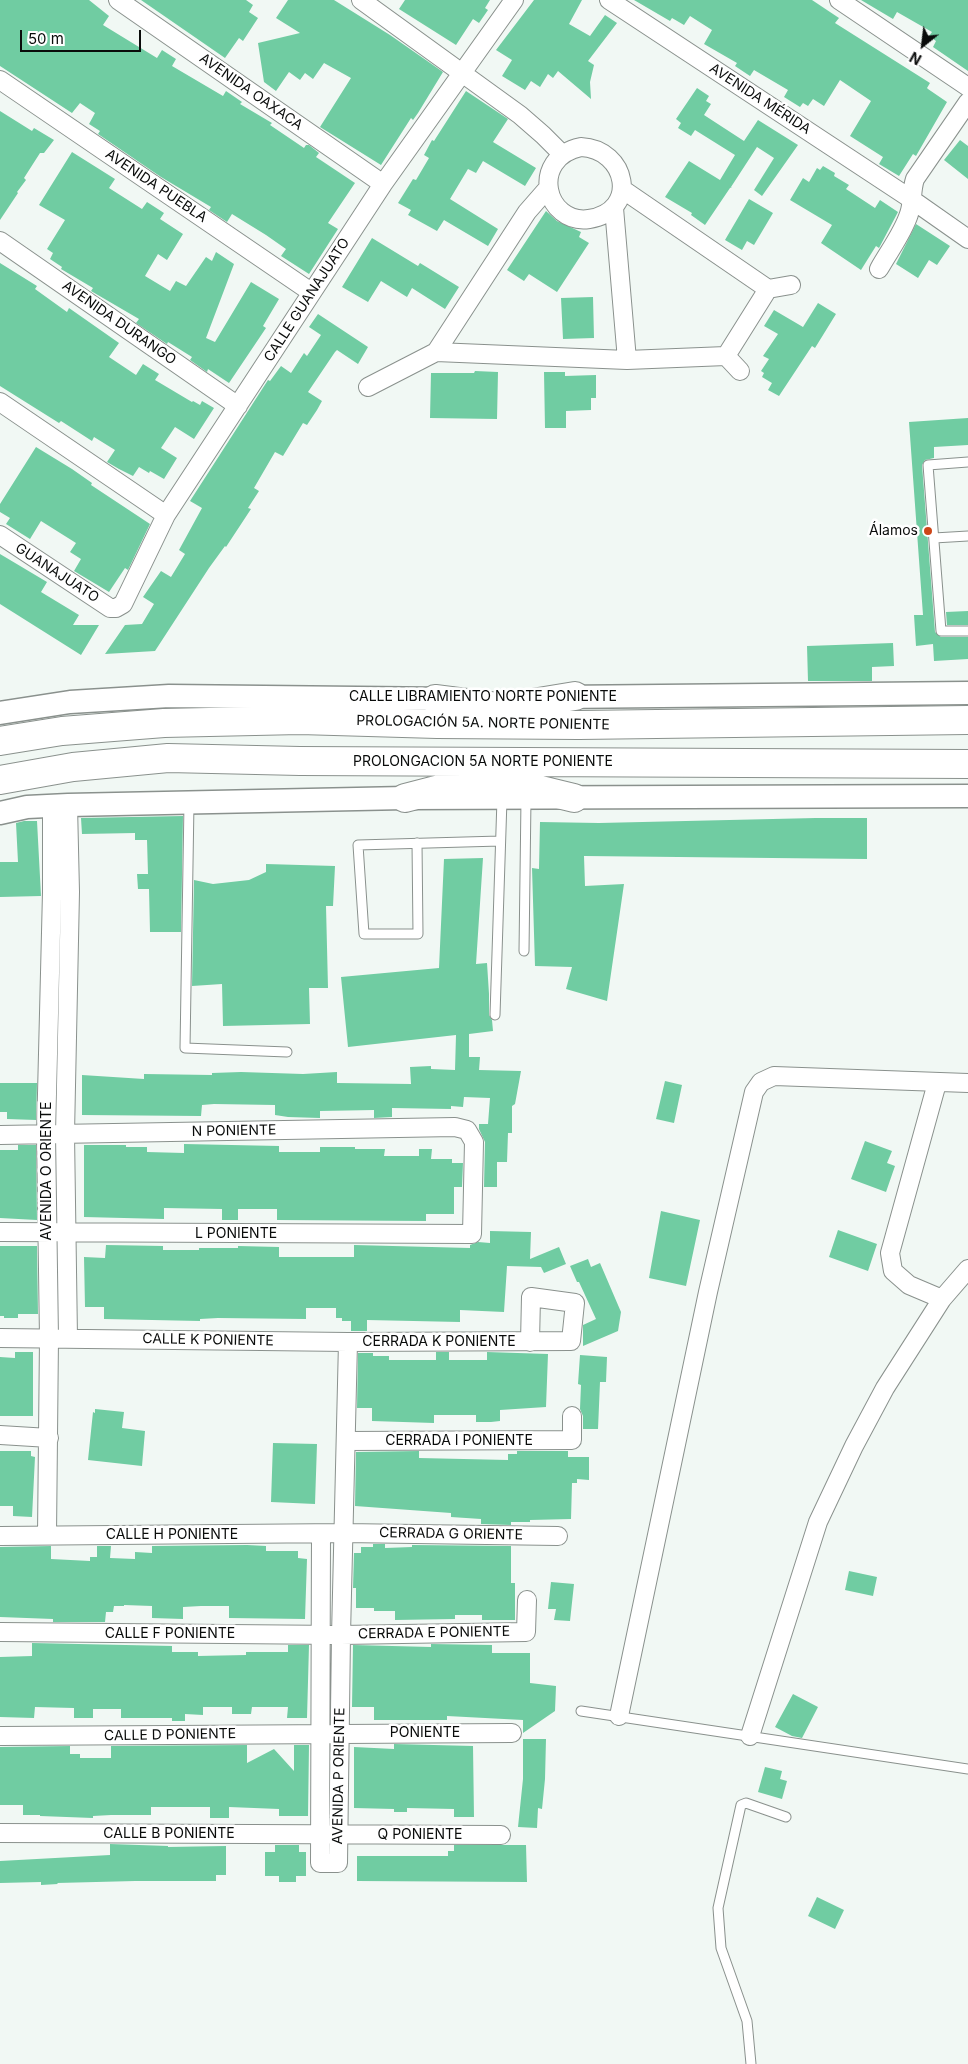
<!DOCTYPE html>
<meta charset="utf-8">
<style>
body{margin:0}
#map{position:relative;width:968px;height:2064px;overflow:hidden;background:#f1f8f4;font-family:Inter,sans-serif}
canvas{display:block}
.north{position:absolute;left:898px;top:20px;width:50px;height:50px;-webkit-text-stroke:4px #fff;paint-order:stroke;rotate:209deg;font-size:14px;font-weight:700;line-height:20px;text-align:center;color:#0a0c0b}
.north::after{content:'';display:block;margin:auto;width:18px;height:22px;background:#0a0c0b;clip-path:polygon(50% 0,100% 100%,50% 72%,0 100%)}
.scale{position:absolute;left:20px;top:30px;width:121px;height:22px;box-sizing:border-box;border:2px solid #0a0c0b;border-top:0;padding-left:6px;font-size:15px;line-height:18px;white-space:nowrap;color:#0a0c0b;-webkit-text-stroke:4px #fff;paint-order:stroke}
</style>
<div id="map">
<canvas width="968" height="2064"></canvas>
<div class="north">N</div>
<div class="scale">50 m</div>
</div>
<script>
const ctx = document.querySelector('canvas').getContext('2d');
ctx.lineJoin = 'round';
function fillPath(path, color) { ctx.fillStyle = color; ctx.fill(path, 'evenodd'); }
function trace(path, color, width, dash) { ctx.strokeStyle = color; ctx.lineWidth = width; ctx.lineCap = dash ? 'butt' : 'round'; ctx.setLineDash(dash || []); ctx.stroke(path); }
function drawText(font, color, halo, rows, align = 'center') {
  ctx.font = font + ' Inter,sans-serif'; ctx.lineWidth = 5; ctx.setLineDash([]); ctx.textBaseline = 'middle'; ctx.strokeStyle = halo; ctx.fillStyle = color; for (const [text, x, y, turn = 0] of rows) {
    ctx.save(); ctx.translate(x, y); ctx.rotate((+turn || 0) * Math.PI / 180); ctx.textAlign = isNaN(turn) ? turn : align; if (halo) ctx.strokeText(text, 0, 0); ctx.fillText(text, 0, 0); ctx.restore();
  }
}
fillPath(new Path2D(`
 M0,0H89L109,16L103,25L157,58L162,50L176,59L172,66L223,96L226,91L242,102L240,104L272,123L270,125L304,148L306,145H309L319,153L316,157L355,183L328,223L338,229L309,274L281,256L286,249L266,235L232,214L227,222L209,210L211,207L161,177L98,134L100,131L89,124L95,113L80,103L72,113L0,66Z
 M141,0H246L253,5L249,12L258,18L243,41L239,38L225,58Z
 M288,0H334L390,35L443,72L418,113L413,120L411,118L381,165L320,127L351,78L324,63L313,79L305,73L300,80L289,72L276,91L264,82L258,43L300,33L276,18Z
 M405,0H490L485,8L488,10L479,23L473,19L456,45L399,9Z
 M534,0H582L569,24L590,36L605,15L617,23L588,61L594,65L590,82L591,99L558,71L553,78L548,74L540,87L531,81L525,90L502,76L512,60L496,50Z
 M634,0H812L839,18L835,23L930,83L927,88L928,89L947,102L916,156L913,154L899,176L879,164L883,157L850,136L871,101L840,80L824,106L813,99L808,106L803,103L800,107L784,97L788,90L754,70L750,76L735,66L737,63L704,44L712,30L690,16L684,25L672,18L670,21Z
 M861,0H968V71L933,47L936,41L929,36L932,32L897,12L893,19Z
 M697,88L709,96L706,101L711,104L704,115L744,141L758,120L798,145L762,196L754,190L774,158L757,147L731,187H732L730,188L705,225L691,215L692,213L665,197L689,161L720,180L735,155L695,130L691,136L678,128L681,123L676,119Z
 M466,91L508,119L493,142L536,168L525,186L483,161L476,173L468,169L450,199L498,229L488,246L444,220L437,231L408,215L411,210L398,203L413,179L416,180L429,158L424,155L432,140L434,141Z
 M0,111L32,131L34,128L54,140L44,153H40L24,178L26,180L17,192L18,193L0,220Z
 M960,140L968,146V179L944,160Z
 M72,152L115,179L109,188L142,209L147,202L164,213L160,219L183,234L167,260L158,254L145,276L170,291L176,281L186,286L206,257L212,261L216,252L234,264L206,338L215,342L251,282L279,299L263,326L266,328L229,383L208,369L207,372L190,360L192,357L168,342L167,344L136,323L139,319L91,291L93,288L61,269L62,267L50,259L53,253L47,249L65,220L39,205Z
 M823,166L835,173L834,176L849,185L846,189L875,208L880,200L898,212L879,248L876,246L861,270L821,243L832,225L790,200L803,178L809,182L817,168L820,170Z
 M749,199L773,213L754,245L747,241L742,250L725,240Z
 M546,211L557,221L581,232L579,237L589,243L557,292L529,274L524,281L507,270Z
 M916,224L950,246L937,265L929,260L918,278L896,264Z
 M372,238L418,266L420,263L459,287L445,309L412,288L407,297L381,281L368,302L342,287Z
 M0,263L37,286L35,289L67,312L69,308L119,343L109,357L136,375L143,364L159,374L155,380L192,402L193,401L200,405L202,401L214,408L194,439L175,427L161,448L177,458L164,479L150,471L149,473L139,467L133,476L119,469L107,462L115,450L94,437L92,441L61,421L59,423L0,386Z
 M593,297L594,338L563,339L561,298Z
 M818,303L836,314L815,348L812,346L779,396L768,390L772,383L762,377L764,373L761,371L769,359L763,356L778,334L764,326L774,310L803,327Z
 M318,314L368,347L358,364L337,350L335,352L308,392L322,401L317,410L307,425L303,423L283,456L275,452L254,488L259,491L248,508L251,509L226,547L225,546L209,568L155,651L105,654L125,625L142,624L154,604L143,597L161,571L171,577L185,554L179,550L202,508L190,501L268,380L270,381L281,366L291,373L304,353L307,356L321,335L309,327Z
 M475,371L498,372L497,419L430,418L431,373H474Z
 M544,372H565V376L596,375V398H591V410L566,411V428H545Z
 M968,418V445L934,447V458L925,460L922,465L935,632L941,637H968V659L934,661L933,644L916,646L914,615H923L909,422Z
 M36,447L72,469L92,483L91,485L150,524L128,570L125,568L109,592L74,571L81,559L70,552L76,543L41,521L30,539L6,524L10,518L0,512V504Z
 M0,554L47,582L41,592L79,615L73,625H99L81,655L0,604Z
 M968,611V625H947L946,612Z
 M893,643L894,666L872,667V681H808L807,646Z
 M183,816L181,932H150L149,889H138L137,874H148L147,840H135V833L82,834L81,818Z
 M816,818H867V859L584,856L585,886L624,884L607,1001L566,989L572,967L535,966L532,868L539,869L540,822L599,823Z
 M24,821H37L41,896L0,897V862H18L16,823Z
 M483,858L476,964L487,963L489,994V1015L492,1020L493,1031L469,1034V1057H480L479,1070L521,1071L515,1104L512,1106V1133H508L507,1162H497V1187H484L485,1142L479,1129V1124H488L490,1098L464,1097L463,1107L451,1106V1109L392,1108V1117L374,1118V1110L320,1111V1118L288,1117L275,1115V1105L214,1104L202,1105L201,1116L82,1115V1075L144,1079V1074L212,1075V1073L241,1072L303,1074L337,1072V1083L411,1084L410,1067L431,1066V1069L455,1070L456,1035L348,1047L341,977L439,968L444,859Z
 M266,864L335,866L333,906H326L328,988H309L310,1024L223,1026L222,984L192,986L194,880L213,884L249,880L266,872Z
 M665,1081L682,1085L674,1123L656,1119Z
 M0,1083H37L36,1120L7,1119V1112H0Z
 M865,1141L892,1151L887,1163L895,1166L886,1192L851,1179Z
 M184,1144L279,1146V1152H320V1147H355V1149H385L384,1156H419V1149H432L431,1159H452V1163H463L462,1187H454V1214H426V1221L277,1220V1209H238V1220H222V1209L164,1208V1219L84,1217V1145H126V1147H147V1152L184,1153Z
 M18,1145H36L37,1220L0,1218V1150H18Z
 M661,1211L700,1220L686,1286L649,1278Z
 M838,1230L877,1244L868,1271L829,1257Z
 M490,1231L531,1232L530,1259L559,1247L566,1264L544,1273L541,1267L507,1266L504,1312L460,1310V1322L367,1320V1331H351V1321H342V1318H336V1308H306V1319L218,1318L200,1319V1321L104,1319V1307H85L84,1257L105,1258L106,1245L163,1246V1250H199V1248H238V1246L279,1247V1257H354V1245L470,1248V1245L478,1242L490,1243Z
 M0,1246H37L38,1314H18V1318H4V1316H0Z
 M588,1259L591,1267L600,1263L621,1312L618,1331L583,1346V1325L596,1319L579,1282H577L570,1266Z
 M15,1352H33V1416H0V1357L15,1358Z
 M436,1352H449V1360H487V1352L548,1354L546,1407L500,1410V1421L491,1422H476V1415H434V1423L372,1421V1408H357L358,1353H373V1356H389V1360H436Z
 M580,1355L607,1357L606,1382H600L598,1429H583V1416L580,1409L581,1385L578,1384Z
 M95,1409L124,1412L122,1428L145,1431L142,1466L88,1460L93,1412L95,1413Z
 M273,1443L317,1444L315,1504L271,1502Z
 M0,1451H31V1456L35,1457L32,1517L13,1516V1506H0Z
 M419,1451V1458L508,1460V1454H517V1451H568V1457H589V1480L577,1479V1483H572L571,1519L530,1520V1522H511V1525L481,1524V1519L451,1517V1513L355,1506L356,1452Z
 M373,1544H385V1548L412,1547V1545L511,1546V1583H515V1620H482V1615H455V1619L395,1620V1611H374V1608H356V1588H353L354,1553H361V1547H373Z
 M247,1545L266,1546V1551H298V1558L307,1559L305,1619L229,1618V1606H201L183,1607V1619L152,1618V1606L124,1605V1606H114L113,1612H106L105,1622H53V1619L0,1617V1547L51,1546V1559L90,1561V1557H97V1546H111L110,1558L135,1559V1552L152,1553V1546Z
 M849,1571L877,1577L873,1596L845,1590Z
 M551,1582L574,1584L570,1621L554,1620L556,1609H548Z
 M32,1643L172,1646V1652H198V1656L246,1655V1652H288V1645H309L307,1718H287L288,1707H252L251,1714H232V1707H203V1715L185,1714V1721H172V1718H121V1709H93V1718H74V1708L35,1707L34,1718L0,1717V1657L32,1656Z
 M431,1644L492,1645V1653H530V1683L556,1686L555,1711L523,1733V1720L447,1716V1720H374V1707H352L353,1645L431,1647Z
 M793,1694L818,1707L802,1738L792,1736L775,1727Z
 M523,1739H546L545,1779L542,1809L538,1808L537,1828L518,1827L523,1779Z
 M394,1744L473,1746L474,1817H454V1809L407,1808V1812H394V1809L354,1808V1747L394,1749Z
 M247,1745V1763L274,1749L294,1771V1745H309L308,1816H279V1809L229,1807V1818H210V1807H151V1815H111L93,1816V1818L40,1816V1815H23V1805H0V1747L70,1746V1754H80V1758H111V1746Z
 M765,1767L782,1771L780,1779L787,1781L782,1799L758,1792Z
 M110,1844L168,1846V1847L226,1846V1875H216V1881H135L57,1883L58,1884L41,1885V1882L0,1883V1861L110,1855Z
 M275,1845H299V1852H306V1876H296V1882H279V1876H265V1852H275Z
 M454,1845H526L527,1882L357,1881V1856H448V1851H454Z
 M817,1897L844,1910L835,1929L808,1916Z`), '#70cca2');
const service = new Path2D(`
 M968,462L928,465L941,631H968
 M934,538L968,536
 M189,803L185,1048L287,1052
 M417,843L418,934H364L358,845L500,841
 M524,951L526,799
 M495,1015L502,799
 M581,1711L968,1769
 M751,2064L747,2021L721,1948L718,1908L741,1805L746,1803L786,1817`);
const minor = new Path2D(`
 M118,0L383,184
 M361,0L520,115L543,135L562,154
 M609,0L911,199L968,239
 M839,0L968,87
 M0,80L311,292
 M581,147C627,149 640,211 589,219C545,225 529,158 581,147Z
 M614,208L627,360
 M0,241L238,406
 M879,269C889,251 903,233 909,214C913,203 911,191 915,179L968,102
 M768,289L791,285
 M436,352L627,360L726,356L768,289L622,189
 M726,356L740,371
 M368,387L436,352L527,212L548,188
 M0,402L166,515
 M0,535L110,608H116L123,604L166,515L383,184L514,0
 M68,805L70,892L65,1134L68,1338
 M937,1083L890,1253L893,1271L909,1285L942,1299
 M0,1135L455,1127L467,1130L474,1142L472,1234L0,1232
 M0,1338L348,1342L571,1341L575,1303L531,1297L530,1342
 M0,1435L49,1438
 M346,1441L572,1440V1416
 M321,1534L320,1863H338L341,1635L348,1342
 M47,1535L49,1338L46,1134L52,892V806
 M0,1536L344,1533L558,1536
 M0,1632L341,1635L526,1632L527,1600
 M619,1716L708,1292L754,1092L761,1082L774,1076L968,1083
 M0,1736L512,1733
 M750,1736L818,1522L854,1446L885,1388L942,1299L968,1269
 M0,1833L501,1835`);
const tertiary = new Path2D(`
 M559,697L968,693
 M0,713L70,702L169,696L452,699
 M0,813L27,807L68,805L405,798L968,796`);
const primary = new Path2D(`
 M435,699L505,708L524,712
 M502,708L575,696
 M0,741L62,731L164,723L300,720L437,724L579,725L968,720
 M467,772L574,798
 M0,780L73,767L168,758L300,761L968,764
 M405,798L490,776`);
trace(service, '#8a918d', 11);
trace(minor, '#8a918d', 20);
trace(tertiary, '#8a918d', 25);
trace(primary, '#8a918d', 30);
trace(service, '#fff', 9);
trace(minor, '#fff', 18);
trace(tertiary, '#fff', 22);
trace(primary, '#fff', 28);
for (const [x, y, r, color] of [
 [928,531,5,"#cd4618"]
]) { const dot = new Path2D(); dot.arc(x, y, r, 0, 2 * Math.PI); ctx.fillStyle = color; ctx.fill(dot); trace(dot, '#fff', 2); }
drawText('14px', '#0a0c0b', '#fff', [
 ["AVENIDA OAXACA",251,92,35],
 ["AVENIDA MÉRIDA",760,99,33],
 ["AVENIDA PUEBLA",156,186,34],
 ["CALLE GUANAJUATO",307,300,-57],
 ["AVENIDA DURANGO",119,323,35],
 ["GUANAJUATO",57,573,33],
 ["CALLE LIBRAMIENTO NORTE PONIENTE",483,697],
 ["PROLOGACIÓN 5A. NORTE PONIENTE",483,723,1],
 ["PROLONGACION 5A NORTE PONIENTE",483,762],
 ["N PONIENTE",234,1131,-1],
 ["AVENIDA O ORIENTE",47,1171,-90],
 ["L PONIENTE",236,1234],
 ["CALLE K PONIENTE",208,1340,1],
 ["CERRADA K PONIENTE",439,1342],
 ["CERRADA I PONIENTE",459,1441],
 ["CERRADA G ORIENTE",451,1534,1],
 ["CALLE H PONIENTE",172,1535],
 ["CERRADA E PONIENTE",434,1633,-1],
 ["CALLE F PONIENTE",170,1634],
 ["PONIENTE",425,1733],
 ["CALLE D PONIENTE",170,1735,-1],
 ["AVENIDA P ORIENTE",339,1776,-89],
 ["CALLE B PONIENTE",169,1834],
 ["Q PONIENTE",420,1835]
]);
drawText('14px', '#0a0c0b', '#fff', [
 ["Álamos",918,531]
], 'right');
</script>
